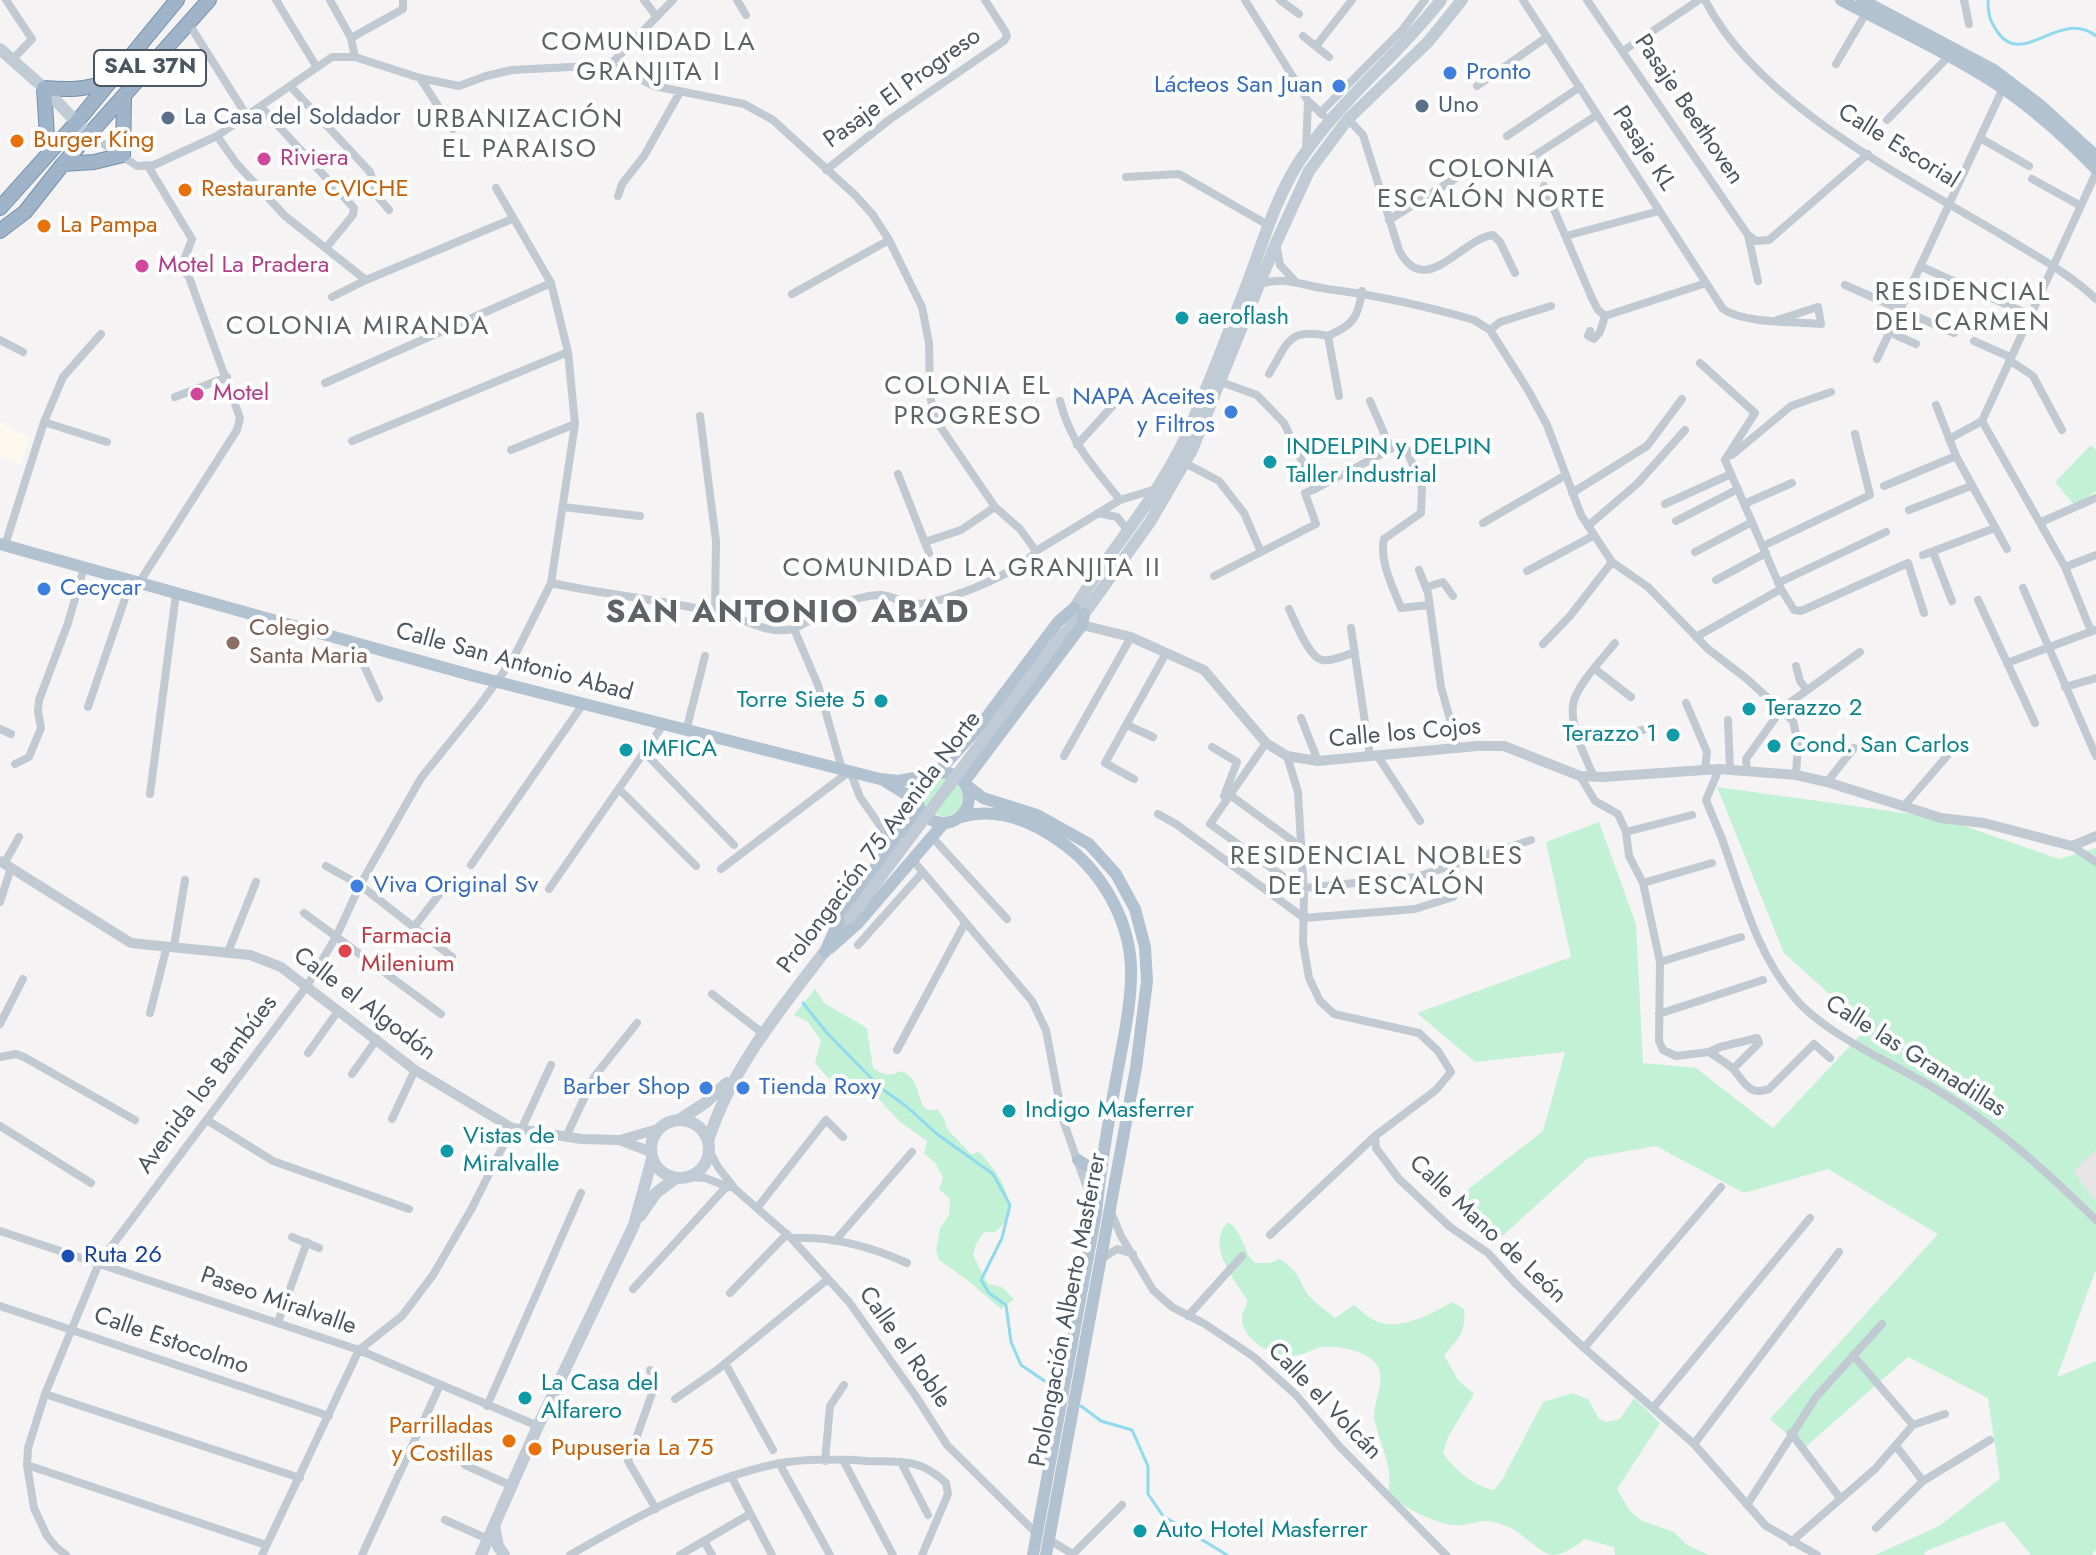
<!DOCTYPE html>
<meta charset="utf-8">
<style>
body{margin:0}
canvas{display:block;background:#f5f3f3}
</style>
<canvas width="2096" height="1555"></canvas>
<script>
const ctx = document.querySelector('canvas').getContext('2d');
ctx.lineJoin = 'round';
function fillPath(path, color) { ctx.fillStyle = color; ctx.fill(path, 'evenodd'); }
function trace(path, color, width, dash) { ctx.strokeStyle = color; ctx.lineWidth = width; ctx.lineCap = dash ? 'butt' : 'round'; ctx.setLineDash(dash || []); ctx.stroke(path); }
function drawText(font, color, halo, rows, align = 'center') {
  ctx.font = font + ' Jost,sans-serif'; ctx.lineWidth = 8; ctx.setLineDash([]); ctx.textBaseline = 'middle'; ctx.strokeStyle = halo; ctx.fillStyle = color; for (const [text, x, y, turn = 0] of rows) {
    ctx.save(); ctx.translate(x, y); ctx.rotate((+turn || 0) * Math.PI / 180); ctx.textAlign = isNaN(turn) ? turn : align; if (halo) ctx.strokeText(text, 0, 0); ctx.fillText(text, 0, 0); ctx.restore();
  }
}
fillPath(new Path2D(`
 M0,421L30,439L21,465L0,457Z`), '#fdf9ef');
fillPath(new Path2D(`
 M2096,1150V1202L2072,1171Z`), '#e6e4e5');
fillPath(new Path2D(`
 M2091,445L2096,450V491L2075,506L2055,482Z
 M942,775L961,786C964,802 962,813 944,817L928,812L922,801L924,786Z
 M1717,787L1941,818L2059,859L2096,848V1150L2073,1171L2096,1202V1269L2057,1377L2096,1361V1550L2092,1553L2094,1555H2031L2003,1521L1926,1551L1924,1555H1875L1939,1526L2000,1479L1988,1398L1908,1357L1803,1449L1770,1419L1938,1234L1828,1169L1744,1193L1656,1146L1588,1158L1497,1241L1452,1202L1543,1131L1565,1052L1475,1062L1417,1013L1571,957L1546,842L1599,822L1636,924L1643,1063L1696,1068L1773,1128L1867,1028L1784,953Z
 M815,989L824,1003L867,1028L873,1068C883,1075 889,1077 901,1071C922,1079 914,1097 927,1110H938L944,1119L947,1129L971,1154L979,1152C999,1172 1025,1210 995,1232H984L976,1244L973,1255L988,1284L1002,1287L1014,1299L1001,1309L966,1279L939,1260L936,1251L940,1228L949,1215L950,1199L939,1189L943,1178L936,1164L924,1153L927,1141L899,1121L879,1099L855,1082L828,1078L815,1063L821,1041L808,1022L794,1015Z
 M1228,1222C1243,1231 1243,1252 1255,1263H1270L1280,1259C1296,1270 1297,1274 1305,1290C1310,1300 1326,1310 1335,1318L1354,1305C1363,1312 1370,1320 1381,1323C1404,1329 1433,1313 1452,1302L1464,1309C1466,1333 1459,1338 1444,1355L1458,1380L1474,1394L1448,1437L1443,1453C1455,1470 1473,1486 1494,1490L1502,1480L1543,1402L1573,1393L1589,1400L1599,1419L1606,1422L1620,1419L1634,1398L1660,1423L1617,1489L1630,1511L1642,1521L1674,1532L1687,1545L1709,1555H1615L1614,1547L1584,1539C1576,1547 1563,1555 1551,1555C1536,1550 1521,1531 1504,1525C1481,1518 1483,1522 1462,1525C1441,1528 1403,1507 1388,1494C1394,1467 1381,1448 1375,1422C1371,1403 1386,1385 1378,1367C1371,1351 1338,1345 1322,1347C1312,1349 1302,1356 1292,1356C1273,1356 1242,1341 1242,1318C1242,1313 1246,1305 1248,1301C1235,1280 1205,1245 1228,1222Z`), '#c3f1d5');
trace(new Path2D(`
 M1988,0C1988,15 1990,22 1999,34C2024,67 2061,8 2096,36
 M803,1003L827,1033L881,1088L906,1106L937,1134L993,1174L1010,1205L1002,1238L981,1280L989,1293L1006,1305L1011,1342L1021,1365L1058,1390
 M1081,1406L1101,1421L1132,1430L1148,1466V1494L1163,1516L1227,1555`), '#90daee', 3);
const trunk = new Path2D(`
 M48,152L44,88C67,90 85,90 106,82
 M63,164L94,162L123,155L124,98
 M0,208L76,123L177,0
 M0,231L25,212L63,164L209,0`);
trace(trunk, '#7690ad', 16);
trace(new Path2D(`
 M6,0L32,39L12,60
 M276,0L316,66
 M330,0L351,38L355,57
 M644,0L657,17
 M737,0L746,15
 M1245,0L1308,101L1323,115
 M1280,0L1299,14
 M1523,0L1723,309C1745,324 1794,321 1821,324L1818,307L1777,320
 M1587,0L1748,235L1756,241L1769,240L1868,154
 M1705,0C1758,105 1907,178 2005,237C2036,256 2070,274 2096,299
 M1964,0L1969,24
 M189,24L247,116
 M1303,36L1329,57
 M351,38L403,9V0
 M1316,46L1352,0
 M1623,51L1699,0
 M1836,64L1866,13
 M610,65L673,0
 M420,78L453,129
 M1477,86L1547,37
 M291,87L370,172L378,197L389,210
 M261,107L354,208L353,215L326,248
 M1320,113L1403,29L1425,0
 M1348,119L1363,135L1399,250C1425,301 1462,238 1493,235L1500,242L1515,273
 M1887,120L1949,56
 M90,135L137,166L154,165L217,136L332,57H355L420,78L459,86L486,76L512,70L610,65L654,86L744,104L773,120L855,195L873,215L889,240L922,307L929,343L930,395L935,419L995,507L1020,529L1036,551
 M217,136L237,164L285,216L366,280L512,219
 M1507,136L1580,87
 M1980,138L2029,166
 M1306,151L1308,101
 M1520,165L1597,115
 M826,170L889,120L1004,41L1007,36L1005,31L985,0
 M1126,177L1179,174L1268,225
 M2032,179L2081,206
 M1544,186L1591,296L1598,310L1605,316
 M618,196L622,184L644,156L680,92
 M1389,220L1467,171
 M1748,235L1758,281
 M1566,236L1659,211
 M1276,243L1280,265L1294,280
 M1920,266L1964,286
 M1260,284C1288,276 1300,285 1327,289C1377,295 1425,306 1474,320L1490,330L1528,390L1547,425L1581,515L1612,562L1648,587L1708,649L1747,679L1793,721L1798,743L1796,775
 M1845,285L1954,333
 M792,294L889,240
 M332,297L366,280
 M1994,299L2030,315
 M1605,316L1706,283
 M1490,330L1500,322L1551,306
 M1590,331L1588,336L1594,339L1600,332L1605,316
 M1889,332L1916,344
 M1328,336L1339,396
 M0,340L23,352
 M1974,341L2010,357
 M1877,359L2005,84
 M2009,360L2033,376L2062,430
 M1700,363L1755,413L1725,460
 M1269,374C1288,343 1288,327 1328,336C1353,325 1358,318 1362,291
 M325,383L551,283
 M175,397L227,377
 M1060,401C1071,444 1093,466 1120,500
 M1936,405L1956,456L2007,549
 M700,416L716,541L715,612
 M1982,421L2096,173
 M1982,421L2065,567L2091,631
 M44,422L107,442
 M1949,439L1982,421
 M352,441L568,352
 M1077,445L1118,400
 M1406,448L1422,488L1421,513L1384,539C1379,560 1393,588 1401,608L1429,605
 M511,450L575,424
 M1732,455L1791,406L1831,392
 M1185,463L1219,481L1244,513L1261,552
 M898,474L929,553
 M1884,486L1956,456
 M1315,489L1391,449L1370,401
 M1572,493L1647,446L1682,399
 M1665,504L1731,474
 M1744,504L1792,483
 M563,507L640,516
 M1909,510L1971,486
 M1098,513L1117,517L1125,527L1126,536
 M1676,521L1738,489
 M2041,522L2096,498
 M1483,523L1566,475
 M1588,526L1638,483L1685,430
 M925,542L961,530L995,507
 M5,545L44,422L63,377L101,334
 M1763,546L1870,495L1855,434
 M1695,552L1752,522
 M1933,552L1952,601
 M1923,555L1995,528
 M2065,567L2096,555
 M1419,570L1428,593L1441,687L1458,748
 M1527,571L1593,536
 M1214,576L1316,524L1305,493L1315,489L1284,423L1257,395L1221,382
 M1716,580L1766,553
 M139,583L237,430L240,418L189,277L179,267L183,263L192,239L148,166
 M551,583C607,595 666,600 723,614C749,620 766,635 794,629C820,615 849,596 879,595C891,594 903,604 915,604C940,605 1022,572 1036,551L1120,500L1156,489
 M1778,583L1886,532
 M1427,587L1443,582L1453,596
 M2023,588L2096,756
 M1781,589L1794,610L1801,611L1908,563L1924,613
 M1978,600L2035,723
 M1289,609C1295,621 1309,658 1322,660C1331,662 1346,655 1355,652
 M1351,628L1370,756
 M794,629L818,685L842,769
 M1696,637L1781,589L1725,460
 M354,644L379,698
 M1543,644L1570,616L1612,562
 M2007,663L2095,630
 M1796,666L1800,681L1807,690
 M1595,669L1631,697
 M2065,687L2096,678
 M1686,703L1707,752L1705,770
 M88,707L131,581
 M1781,709L1860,652
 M1301,718L1318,761
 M1728,720L1730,770
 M1127,725L1153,737
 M0,729L11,734
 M686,731L705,656
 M1578,738L1643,730
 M1266,743L1230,795L1293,841
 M1212,747L1237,762L1224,796
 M644,752L734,845
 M1377,755L1420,821
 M1064,756L1131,637
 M1287,756L1298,792L1304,895L1303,943L1309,978L1320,1001L1334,1014L1419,1033L1438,1051L1451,1072L1436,1090L1375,1136L1376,1148L1399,1179L1450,1227L1488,1253L1516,1284L1584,1348L1694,1444L1766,1526L1817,1555
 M15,764L29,757L41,728L38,711L39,700L68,623L84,568
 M1719,769L1706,800C1711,813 1717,826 1722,839C1742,894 1756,953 1795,998C1825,1035 1899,1066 1942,1093C1999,1128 2048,1173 2096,1220
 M1747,771L1746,759L1776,717
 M1580,776L1595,801L1618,814L1626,832L1629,856L1643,883L1660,962L1659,1041L1663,1050L1676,1056L1709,1052C1717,1057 1725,1062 1732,1068C1744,1080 1748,1097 1769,1089L1814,1044L1830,1058
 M1594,777C1585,756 1570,728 1573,705C1575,687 1603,658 1615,643
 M1134,779L1105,763L1165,655
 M1827,782L1854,748
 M619,789L696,866
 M150,794L176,594
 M1230,795L1210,824L1288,880
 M1903,807L1947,756
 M1158,814L1176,824L1304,918L1415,909L1453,897
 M1626,832L1692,815
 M931,836L1007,919
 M2072,846L2096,862
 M912,859L1032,1001L1046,1030L1063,1120L1094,1208
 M4,864L19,837
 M471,865L583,704
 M326,866L360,885L452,957
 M721,869L850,771L860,797L893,844
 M1643,883L1712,863
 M1304,888L1416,877L1531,840
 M549,889L663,725
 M0,902L11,868
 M304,913L441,1014
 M414,927L448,883
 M858,945L923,872
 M174,946L185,880
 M228,952L256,882
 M1660,962L1741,937
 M712,994L765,1035
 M150,1013L167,946
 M1659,1014L1763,980
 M0,1024L23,979
 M897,1050L965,923
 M1709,1052L1720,1047L1757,1038L1759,1043L1733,1069
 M308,1053L338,1011
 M0,1057L16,1054L24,1057L135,1120
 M352,1074L377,1039
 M392,1119L415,1070
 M207,1120L273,1161L409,1209
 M0,1126L91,1183
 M521,1130L551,1065
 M566,1137L594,1077L637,1023
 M709,1150L718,1167L735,1189L791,1238L849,1302L915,1395L947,1445L1036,1533
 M688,1177L705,1178L729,1187
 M757,1208L826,1120L843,1137
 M1111,1212L1121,1236L1153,1290L1172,1307L1205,1324L1254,1357L1296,1395L1340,1447L1446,1555
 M0,1231L359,1350L538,1426
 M1270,1235L1375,1136
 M292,1237L319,1248
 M791,1238C831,1236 872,1247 907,1263
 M835,1241L912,1152
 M1103,1258L1117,1249L1133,1254
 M633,1289L727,1186
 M730,1293L787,1234
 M0,1306L329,1416
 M1188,1316L1242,1256
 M278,1322L307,1242
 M1584,1348L1721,1187
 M1853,1355L1913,1425
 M725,1363L773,1450
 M650,1370L655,1385L628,1461L656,1509
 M45,1394L300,1478
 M675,1399L717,1370L828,1279
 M487,1406L581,1193
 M1653,1408L1810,1218
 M1791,1433L1840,1498
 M1694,1444L1839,1252
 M1896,1446L1923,1481
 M843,1460L893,1555
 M825,1461L830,1406L844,1385
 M901,1462L928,1515
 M779,1463L830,1555
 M27,1465L266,1545
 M465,1465L512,1486
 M731,1476L772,1555
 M1747,1505L1816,1397L1882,1324
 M445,1520L488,1539
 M1876,1528L1923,1481L1990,1440
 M1048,1539L1074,1555
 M704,1541L712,1555
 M1791,1542L1875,1469L1913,1425L1945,1414
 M1073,1554L1122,1505
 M66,1555L56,1547L47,1536L34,1508L27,1465L28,1448L45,1394L99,1263L307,986L337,935L360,885L421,778L479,706L513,659L551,583L575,424L568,352L551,283L496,188
 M262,1555L359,1350L402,1316L433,1275L472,1208L512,1128
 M362,1555L440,1385
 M570,1555C634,1518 704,1479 776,1464C805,1458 838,1459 867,1461C901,1462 920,1458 946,1483L948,1494L922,1555
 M680,1555L750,1514`), '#c1cad2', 8);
trace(new Path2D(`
 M1082,625L1131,637L1204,670L1266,743L1287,756L1318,761L1477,746H1504L1580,776L1603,777L1719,769L1796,775L1827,782L1941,818L1984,823L2072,846L2096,836
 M0,861L131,943L250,955L281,967L415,1070L512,1128L581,1139L620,1140L658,1129
 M622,1141L651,1152`), '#c1cad2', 10);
trace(new Path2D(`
 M0,49L44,88L82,128
 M1069,617C1106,554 1156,502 1187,434C1210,382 1230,329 1250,276C1264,239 1276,199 1297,165C1336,103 1396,58 1441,0
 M1057,641L1084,614L1150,522L1192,450L1276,243L1309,171L1348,119L1428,42L1462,0
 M679,1120L705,1103L727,1083
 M651 1149a29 29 0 1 1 58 0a29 29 0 1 1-58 0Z
 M708,1141C734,1058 799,988 850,918
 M640,1216L656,1193L676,1178
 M494,1526L498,1546L504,1555
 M481,1555L538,1426L634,1225L652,1159`), '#c1cbd6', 12);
trace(new Path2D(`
 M1841,0C1888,25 1937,47 1982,75C2024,100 2062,134 2096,169
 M1862,0L1994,70L2040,105L2096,156
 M0,544L474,676L880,779L899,781L929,775
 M938,772L979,727L1058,622L1074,608
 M883,780L917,801
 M964,782L1082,625L1084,614
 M966,785L983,798L1037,815L1089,844L1116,874L1135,909L1145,947L1147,981L1136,1068L1046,1555
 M961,817C996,807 1029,820 1058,840C1099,867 1129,917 1131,967C1132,1000 1124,1036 1118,1069C1109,1117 1101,1164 1096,1213L1033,1555
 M830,948L858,923L943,824
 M825,952L843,912L919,808C905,764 976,759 968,805C958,828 932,829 919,808
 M1078,1160L1089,1167L1101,1161`), '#b3c2d1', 12);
trace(trunk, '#9fb4c9', 14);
trace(new Path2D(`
 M850,918L1057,641`), '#c1cbd6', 12);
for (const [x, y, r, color] of [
 [1450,73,8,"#3f7fe0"],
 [1339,86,8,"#3f7fe0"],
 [1422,106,8,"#5c6f8a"],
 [168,118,8,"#5c6f8a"],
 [17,141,8,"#e8710a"],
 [264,159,8,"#d1479c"],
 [185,190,8,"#e8710a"],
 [44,226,8,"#e8710a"],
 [142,266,8,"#d1479c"],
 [1182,318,8,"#0f9aa8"],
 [197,394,8,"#d1479c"],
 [1231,412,8,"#3f7fe0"],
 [1270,462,8,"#0f9aa8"],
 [44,589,8,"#3f7fe0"],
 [233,643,8,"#8d6e63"],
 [881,701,8,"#0f9aa8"],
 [1749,709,8,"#0f9aa8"],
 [1673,735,8,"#0f9aa8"],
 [1774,746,8,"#0f9aa8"],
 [626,750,8,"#0f9aa8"],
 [357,886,8,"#3f7fe0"],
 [345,951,8,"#e0444e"],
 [706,1088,8,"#3f7fe0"],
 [743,1088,8,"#3f7fe0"],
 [1009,1111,8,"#0f9aa8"],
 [447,1151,8,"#0f9aa8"],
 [68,1256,8,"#1a4fb4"],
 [525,1398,8,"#0f9aa8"],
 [509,1441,8,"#e8710a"],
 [535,1449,8,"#e8710a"],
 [1140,1531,8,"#0f9aa8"]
]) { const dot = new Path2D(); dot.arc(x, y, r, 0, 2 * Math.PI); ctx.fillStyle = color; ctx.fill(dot); trace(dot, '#fff', 3); }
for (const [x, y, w] of [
 [150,68,112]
]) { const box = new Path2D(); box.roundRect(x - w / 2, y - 18, w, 36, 6); ctx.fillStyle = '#fff'; ctx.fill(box); trace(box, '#4a5661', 2); }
drawText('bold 22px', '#4a5661', null, [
 ["SAL 37N",150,68]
]);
drawText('24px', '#366cbe', '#fff', [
 ["Pronto",1466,73],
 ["Lácteos San Juan",1323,86,"right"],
 ["NAPA Aceites",1215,398,"right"],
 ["y Filtros",1215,426,"right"],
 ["Cecycar",60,589],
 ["Viva Original Sv",373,886],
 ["Barber Shop",690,1088,"right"],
 ["Tienda Roxy",759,1088]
], 'left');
drawText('24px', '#4a5661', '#fff', [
 ["Pasaje El Progreso",903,89,-36],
 ["Pasaje Beethoven",1688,110,56],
 ["Calle Escorial",1898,147,32],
 ["Pasaje KL",1643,149,57],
 ["Calle San Antonio Abad",514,663,15],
 ["Calle los Cojos",1405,734,-5],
 ["Prolongación 75 Avenida Norte",880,843,-53],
 ["Calle el Algodón",364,1005,37],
 ["Calle las Granadillas",1915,1057,32],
 ["Avenida los Bambúes",208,1085,-53],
 ["Calle Mano de León",1487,1230,43],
 ["Paseo Miralvalle",278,1302,19],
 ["Prolongación Alberto Masferrer",1069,1310,-79],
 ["Calle Estocolmo",171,1342,19],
 ["Calle el Roble",904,1348,55],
 ["Calle el Volcán",1324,1402,46]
]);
drawText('24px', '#4e5e75', '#fff', [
 ["Uno",1438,106],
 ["La Casa del Soldador",184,118]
], 'left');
drawText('24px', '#c56008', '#fff', [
 ["Burger King",33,141],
 ["Restaurante CVICHE",201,190],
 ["La Pampa",60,226],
 ["Parrilladas",493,1427,"right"],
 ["y Costillas",493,1455,"right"],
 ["Pupuseria La 75",551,1449]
], 'left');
drawText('24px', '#b23c85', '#fff', [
 ["Riviera",280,159],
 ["Motel La Pradera",158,266],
 ["Motel",213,394]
], 'left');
drawText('24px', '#0d838f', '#fff', [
 ["aeroflash",1198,318],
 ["INDELPIN y DELPIN",1286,448],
 ["Taller Industrial",1286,476],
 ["Torre Siete 5",865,701,"right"],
 ["Terazzo 2",1765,709],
 ["Terazzo 1",1657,735,"right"],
 ["Cond. San Carlos",1790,746],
 ["IMFICA",642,750],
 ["Indigo Masferrer",1025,1111],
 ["Vistas de",463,1137],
 ["Miralvalle",463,1165],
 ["La Casa del",541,1384],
 ["Alfarero",541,1412],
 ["Auto Hotel Masferrer",1156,1531]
], 'left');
drawText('24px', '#785e54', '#fff', [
 ["Colegio",249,629],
 ["Santa Maria",249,657]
], 'left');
drawText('24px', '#be3a42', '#fff', [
 ["Farmacia",361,937],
 ["Milenium",361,965]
], 'left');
drawText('24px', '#164399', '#fff', [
 ["Ruta 26",84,1256]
], 'left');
ctx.letterSpacing = '2px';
drawText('26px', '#5f6368', '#fff', [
 ["COMUNIDAD LA",649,44],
 ["GRANJITA I",649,74],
 ["URBANIZACIÓN",520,121],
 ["EL PARAISO",520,151],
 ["COLONIA",1492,171],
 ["ESCALÓN NORTE",1492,201],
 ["RESIDENCIAL",1963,294],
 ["DEL CARMEN",1963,324],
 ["COLONIA MIRANDA",358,328],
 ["COLONIA EL",968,388],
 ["PROGRESO",968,418],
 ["COMUNIDAD LA GRANJITA II",972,570],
 ["RESIDENCIAL NOBLES",1377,858],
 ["DE LA ESCALÓN",1377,888]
]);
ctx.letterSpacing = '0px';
ctx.letterSpacing = '2px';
drawText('bold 32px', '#5f6368', '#fff', [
 ["SAN ANTONIO ABAD",788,614]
]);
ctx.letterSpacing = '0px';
</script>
